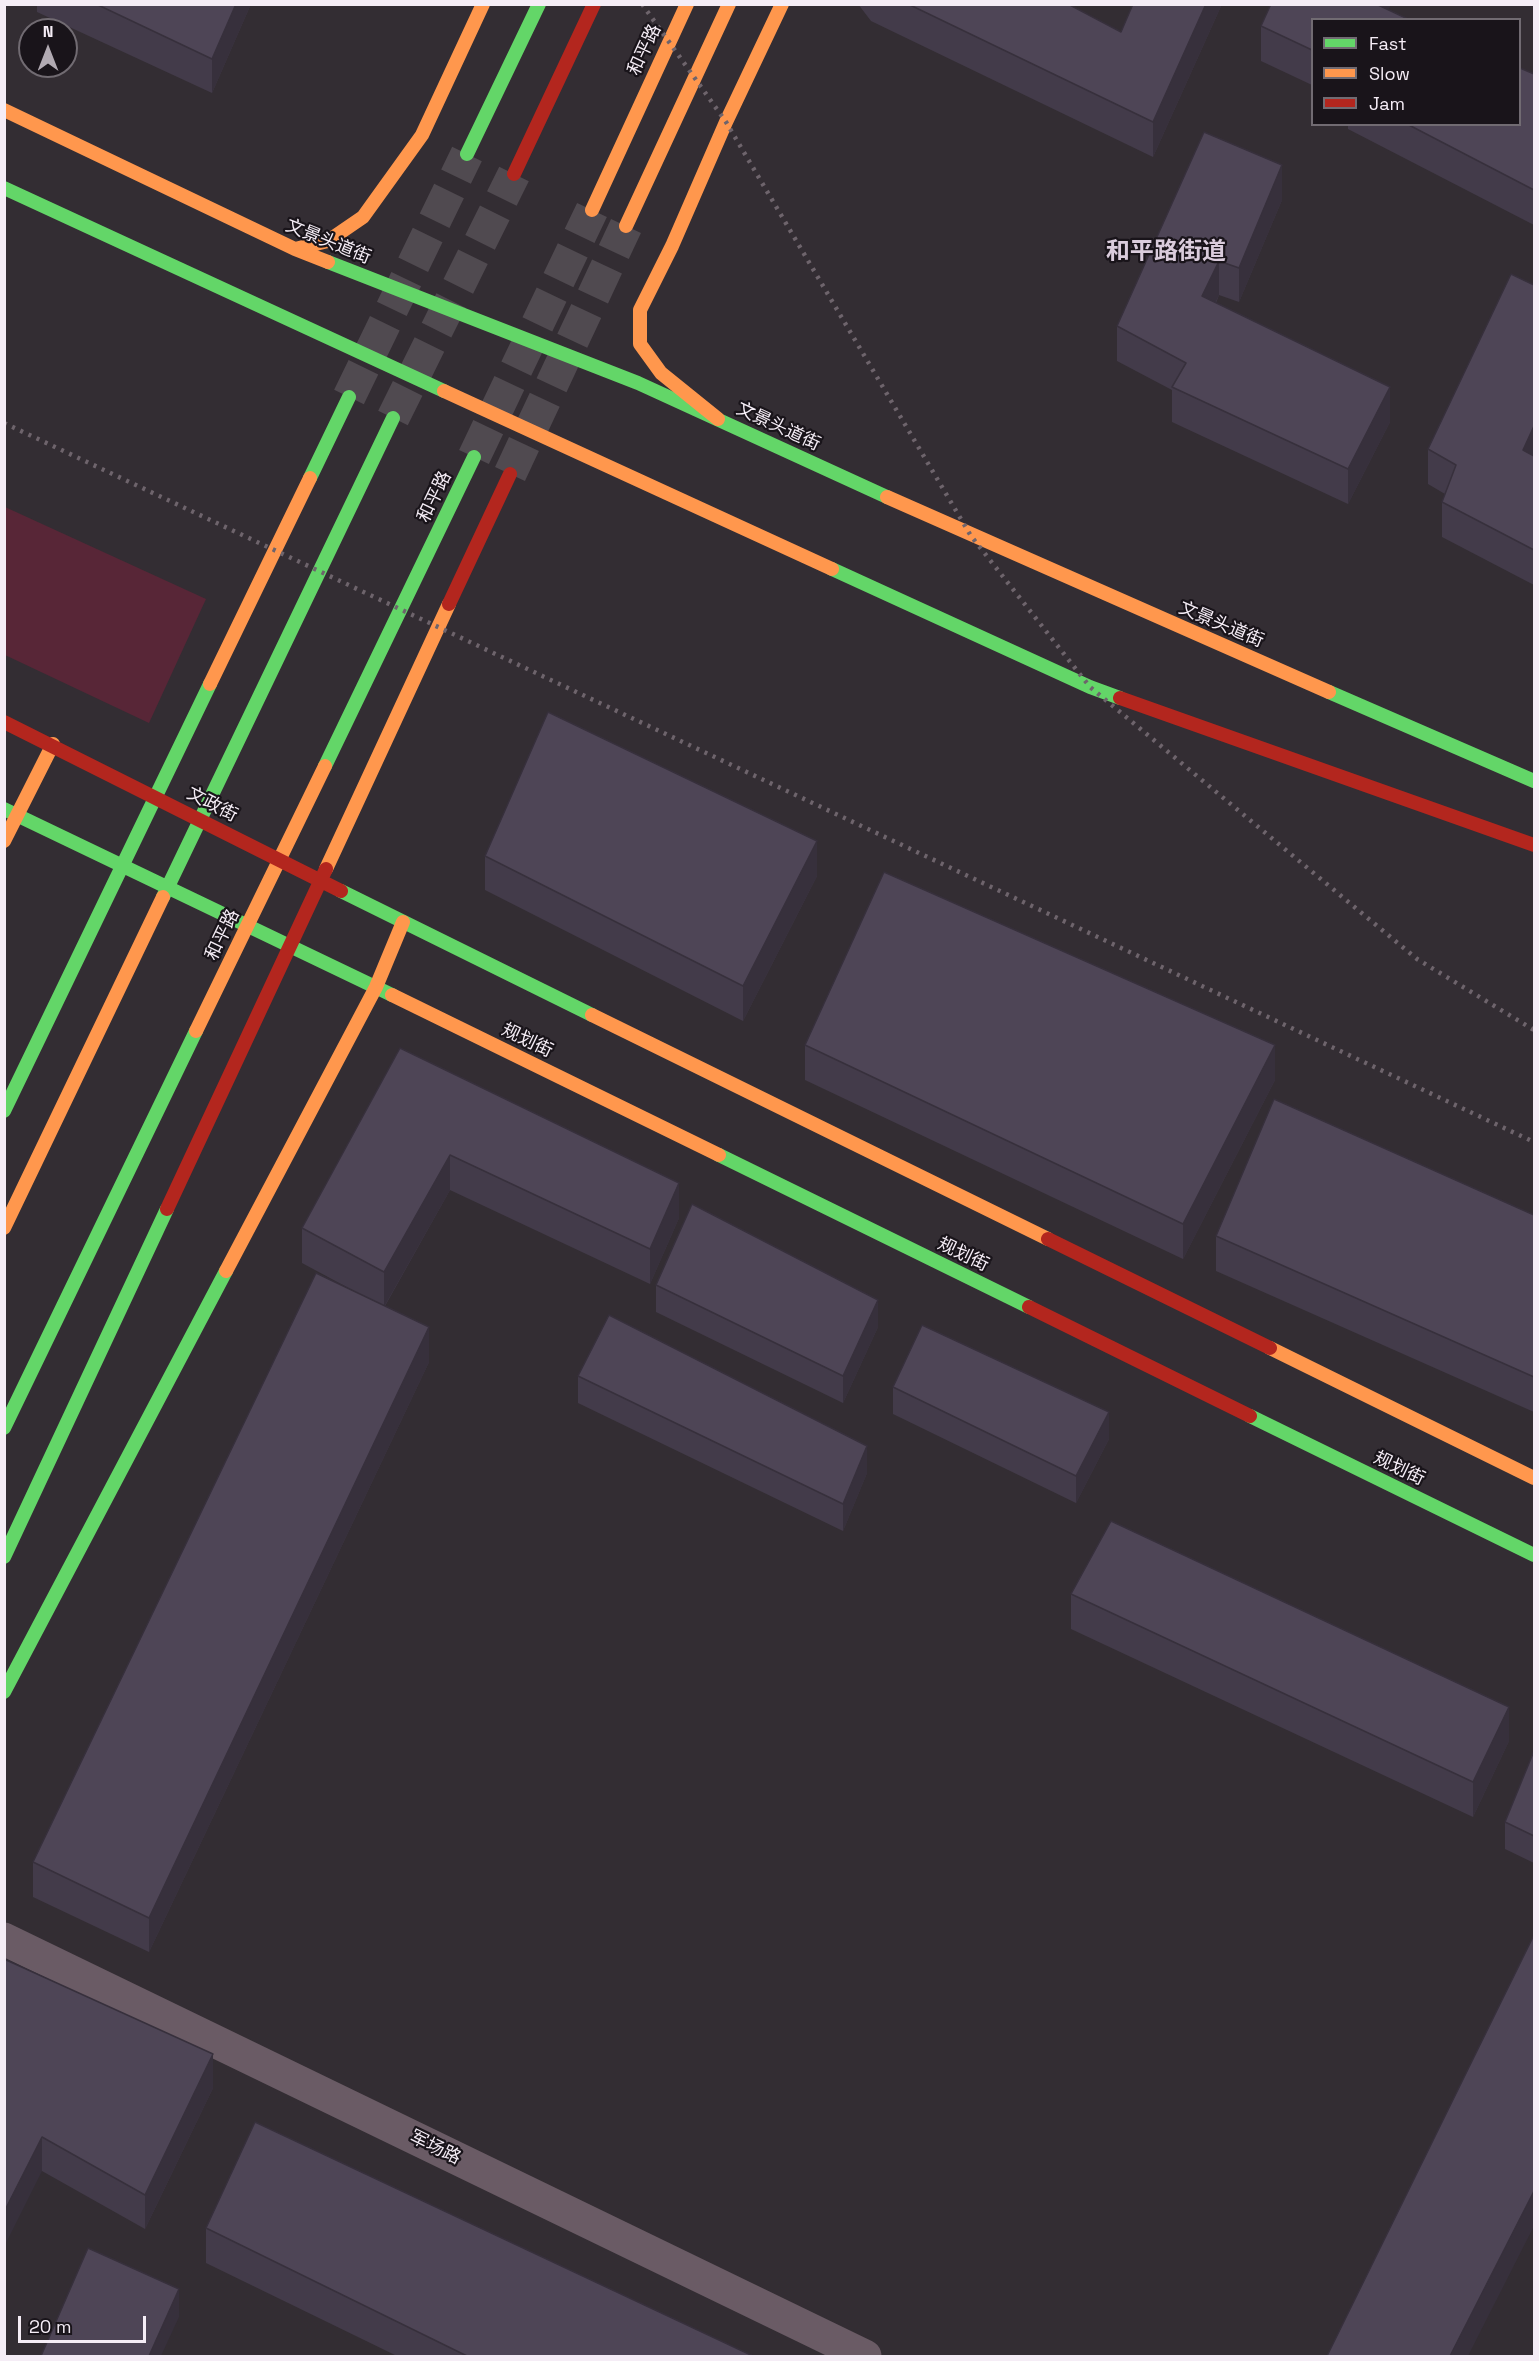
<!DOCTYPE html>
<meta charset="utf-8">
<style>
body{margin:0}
#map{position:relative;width:1539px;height:2361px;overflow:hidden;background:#332d33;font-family:"Space Grotesk",sans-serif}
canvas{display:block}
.frame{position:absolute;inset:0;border:6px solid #f5edf6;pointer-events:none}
.legend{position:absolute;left:1311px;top:18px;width:210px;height:108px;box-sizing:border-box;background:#19141a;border:2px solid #716b72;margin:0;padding:8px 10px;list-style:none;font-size:18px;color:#f5edf6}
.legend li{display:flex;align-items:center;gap:12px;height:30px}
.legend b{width:30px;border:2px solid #716b72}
.north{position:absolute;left:18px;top:18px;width:60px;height:60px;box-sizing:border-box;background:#19141a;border:2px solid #716b72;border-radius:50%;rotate:0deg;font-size:16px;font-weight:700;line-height:24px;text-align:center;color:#f5edf6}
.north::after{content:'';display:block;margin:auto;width:21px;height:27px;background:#b1aab2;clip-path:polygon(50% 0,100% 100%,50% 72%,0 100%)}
.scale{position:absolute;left:18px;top:2316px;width:128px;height:27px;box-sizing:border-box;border:3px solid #f5edf6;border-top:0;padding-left:8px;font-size:18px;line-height:21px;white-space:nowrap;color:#f5edf6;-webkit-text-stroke:4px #19141a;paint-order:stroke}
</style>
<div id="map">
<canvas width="1539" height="2361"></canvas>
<div class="frame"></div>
<ul class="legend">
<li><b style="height:8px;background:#63d668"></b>Fast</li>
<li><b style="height:8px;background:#ff974d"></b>Slow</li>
<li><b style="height:8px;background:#b3261e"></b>Jam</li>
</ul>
<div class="north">N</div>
<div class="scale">20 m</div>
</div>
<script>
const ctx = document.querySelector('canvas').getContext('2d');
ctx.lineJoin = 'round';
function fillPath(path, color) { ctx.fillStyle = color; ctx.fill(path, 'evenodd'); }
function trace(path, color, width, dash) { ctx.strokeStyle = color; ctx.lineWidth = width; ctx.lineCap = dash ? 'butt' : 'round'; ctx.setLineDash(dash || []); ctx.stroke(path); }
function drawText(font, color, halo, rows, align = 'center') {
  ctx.font = font + ' "Space Grotesk","Noto Sans SC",sans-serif'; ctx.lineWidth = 4.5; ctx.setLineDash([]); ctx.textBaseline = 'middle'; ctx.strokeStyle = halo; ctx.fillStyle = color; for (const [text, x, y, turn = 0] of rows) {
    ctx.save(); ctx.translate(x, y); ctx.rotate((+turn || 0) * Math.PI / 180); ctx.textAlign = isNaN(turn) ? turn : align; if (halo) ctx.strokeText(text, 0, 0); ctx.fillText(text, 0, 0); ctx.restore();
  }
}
fillPath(new Path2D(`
 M5,507L206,599L149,723L5,655Z`), '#582637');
trace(new Path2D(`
 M349,397L467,154
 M510,474L626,226`), '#504a50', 33, [33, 16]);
trace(new Path2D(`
 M393,418L514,174
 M474,457L592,210`), '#504a50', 33, [33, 16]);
trace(new Path2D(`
 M4,1939L865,2356`), '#6a5b65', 33);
trace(new Path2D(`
 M467,154L539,4
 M4,188L444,391
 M328,262L638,383L887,497
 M310,478L349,397
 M832,569L1090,687L1120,698
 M1329,692L1534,781
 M325,766L474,457
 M4,809L392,995
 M341,891L592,1015
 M163,897L393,418
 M4,1111L210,684
 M719,1155L1029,1307
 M1250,1416L1534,1555
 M4,1428L196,1031
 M4,1557L167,1209
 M4,1692L226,1271`), '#63d668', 14);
trace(new Path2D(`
 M4,110L295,249L328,262
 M592,210L687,4
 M626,226L729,4
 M295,249L328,241L363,217L422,135L483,4
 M444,391L832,569
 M718,419L661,373L640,344V310L672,246L726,122L782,4
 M887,497L1329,692
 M210,684L310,478
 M4,841L53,744
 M326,869L449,604
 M392,995L719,1155
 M592,1015L1048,1239
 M196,1031L325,766
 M4,1228L163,897
 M226,1271L376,987L403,922
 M1270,1348L1534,1478`), '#ff974d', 14);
trace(new Path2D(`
 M514,174L594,4
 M449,604L510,474
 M1120,698L1534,845
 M4,722L341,891
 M167,1209L326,869
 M1048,1239L1270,1348
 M1029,1307L1250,1416`), '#b3261e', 14);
trace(new Path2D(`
 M642,4L726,122L971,536L1090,687L1417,959L1534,1030
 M4,423L1534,1142`), '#6e646c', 4.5, [3, 6]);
fillPath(new Path2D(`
 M37,4H251L212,93L37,12Z
 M858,4H1068L1121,32L1222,4L1153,157L871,21Z
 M1271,4H1391L1388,10L1312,20V85L1261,61V26Z
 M1534,74V225L1348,129V124H1520Z
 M1282,200L1239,302L1219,295L1216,303L1390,422L1348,504L1172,422V390L1117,361V326Z
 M1534,285V585L1442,537V502L1445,494L1428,484V449Z
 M485,856L817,876L743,1021L485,890Z
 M805,1045L1275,1080L1183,1259L805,1080Z
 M400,1048L679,1218L650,1284L450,1190L385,1306L429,1362L149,1952L33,1897V1862L354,1291L302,1263V1228Z
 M1534,1215V1412L1216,1271V1236Z
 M656,1285L878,1327L843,1403L656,1312Z
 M578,1376L867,1473L843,1531L578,1403Z
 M893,1387L1109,1439L1076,1503L893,1414Z
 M1071,1594L1509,1741L1473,1817L1071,1629Z
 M1534,1751V1863L1505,1849V1822Z
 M4,1959L213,2088L145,2229L42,2171Z
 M206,2228L753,2356H397L206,2263Z`), '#433b4a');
fillPath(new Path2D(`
 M236,4H251L212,93V59Z
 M1206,4H1222L1153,157V122Z
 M1375,4H1391L1384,20Z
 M1282,165V200L1239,302V268Z
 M1219,261V295L1202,331V296Z
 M1390,387V422L1348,504V469Z
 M1534,426V461L1523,450Z
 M817,841V876L743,1021V986Z
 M1275,1045V1080L1183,1259V1224Z
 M450,1155V1190L384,1307V1272Z
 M679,1183V1218L650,1284V1249Z
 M878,1300V1327L843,1403V1376Z
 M429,1327V1362L149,1952V1918Z
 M1109,1412V1439L1076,1503V1476Z
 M867,1446V1473L843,1531V1504Z
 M1509,1707V1741L1473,1817V1782Z
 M213,2054V2088L145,2229V2195Z
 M42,2137V2171L4,2247V2212Z
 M1534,2191V2226L1468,2356H1450Z
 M179,2289V2317L161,2356H149Z`), '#37303c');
const building = new Path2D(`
 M96,4H236L212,59Z
 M908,4H1068L1121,32L1133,4H1206L1153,122Z
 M1271,4H1376L1410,20H1312V50L1261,26Z
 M1520,68L1534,74V190L1407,124H1520Z
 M1204,132L1282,165L1239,268L1219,261L1202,296L1390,387L1348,469L1172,387L1186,363L1117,326Z
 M1511,274L1534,285V426L1523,450L1534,456V550L1442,502L1456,465L1428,449Z
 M548,712L817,841L743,986L485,856Z
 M884,872L1275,1045L1183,1224L805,1045Z
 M400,1048L679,1183L650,1249L450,1155L384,1272L302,1228Z
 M1274,1099L1534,1215V1377L1216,1236Z
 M692,1204L878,1300L843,1376L656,1285Z
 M316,1273L429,1327L149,1918L33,1862Z
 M609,1315L867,1446L843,1504L578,1376Z
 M922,1325L1109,1412L1076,1476L893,1387Z
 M1111,1521L1509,1707L1473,1782L1071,1594Z
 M1534,1751V1836L1505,1822Z
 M1534,1935V2191L1450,2356H1327Z
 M4,1959L213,2054L145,2195L42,2137L4,2212Z
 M255,2122L753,2356H467L206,2228Z
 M88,2248L179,2289L149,2356H41Z`);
fillPath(building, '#4e4556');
trace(building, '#37303c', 1.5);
drawText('18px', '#f5edf6', '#19141a', [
 ["和平路",645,50,-65],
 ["文景头道街",328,242,22],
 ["文景头道街",778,427,25],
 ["和平路",435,497,-64],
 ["文景头道街",1221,625,23],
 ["文政街",212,805,27],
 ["和平路",223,935,-64],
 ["规划街",527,1041,26],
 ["规划街",963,1255,26],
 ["规划街",1399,1469,26],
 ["军场路",435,2148,26]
]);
drawText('bold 24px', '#daccdc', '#19141a', [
 ["和平路街道",1166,252]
]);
</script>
